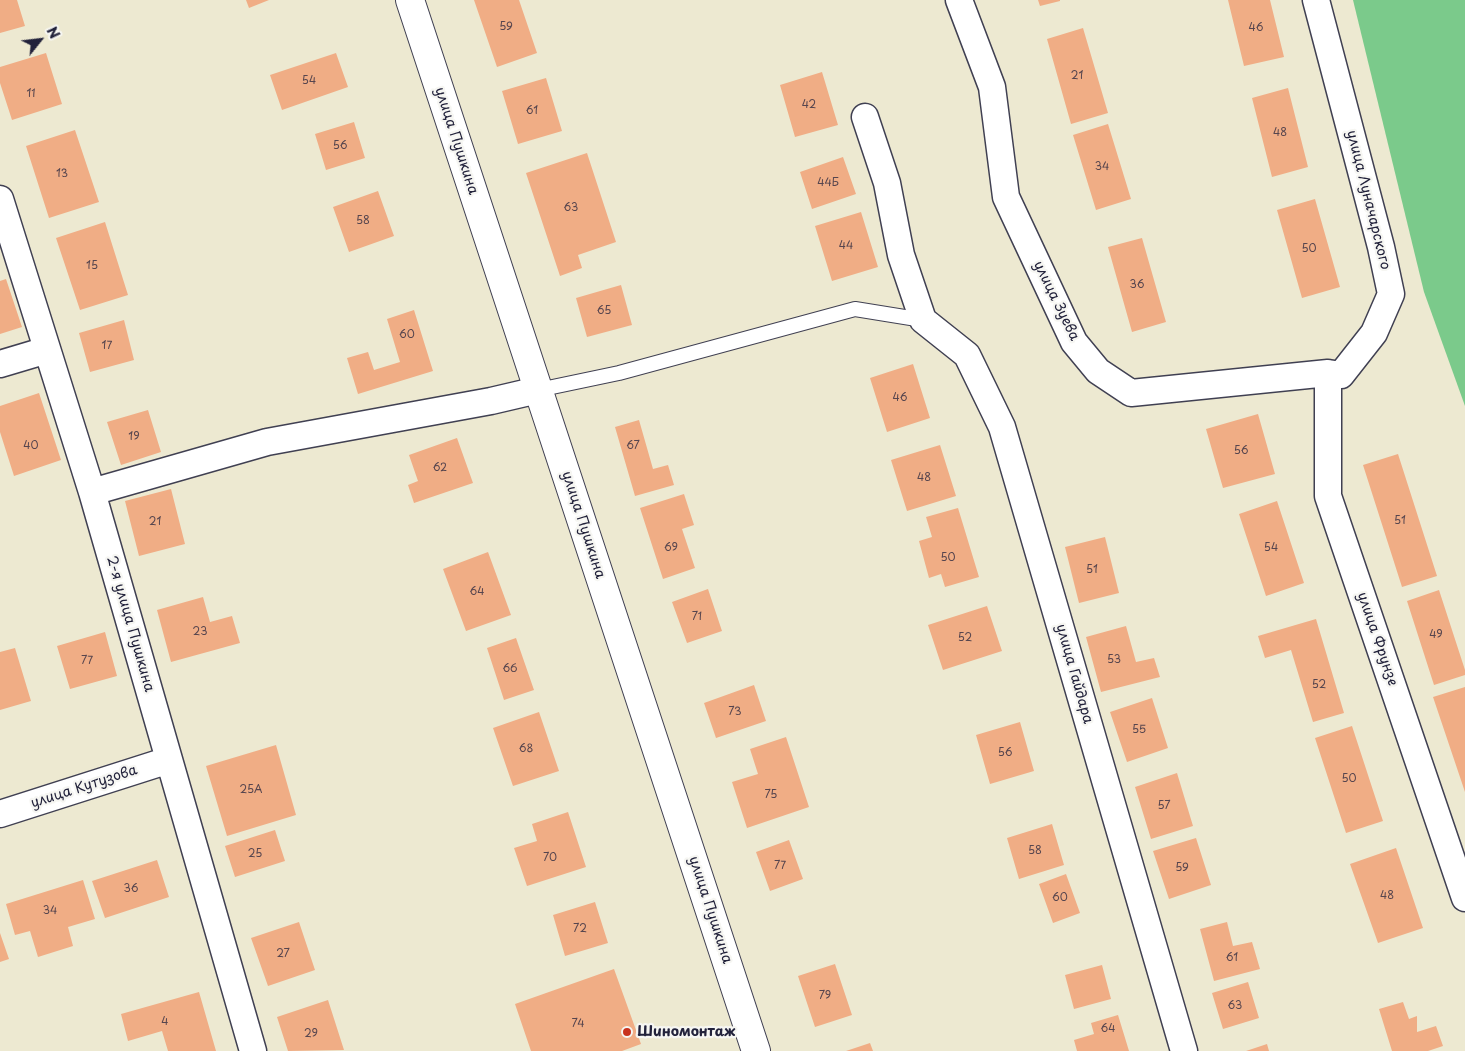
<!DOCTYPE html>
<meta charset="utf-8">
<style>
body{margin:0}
#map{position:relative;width:1465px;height:1051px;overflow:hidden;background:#ede9d1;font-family:"Playpen Sans",sans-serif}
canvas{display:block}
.north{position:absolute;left:15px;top:15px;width:50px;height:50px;-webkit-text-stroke:4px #f6f6f2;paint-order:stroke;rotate:61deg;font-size:14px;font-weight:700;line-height:20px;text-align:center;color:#22223b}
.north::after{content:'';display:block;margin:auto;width:18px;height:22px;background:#22223b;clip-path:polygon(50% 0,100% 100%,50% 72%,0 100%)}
</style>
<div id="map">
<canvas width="1465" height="1051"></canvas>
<div class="north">N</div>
</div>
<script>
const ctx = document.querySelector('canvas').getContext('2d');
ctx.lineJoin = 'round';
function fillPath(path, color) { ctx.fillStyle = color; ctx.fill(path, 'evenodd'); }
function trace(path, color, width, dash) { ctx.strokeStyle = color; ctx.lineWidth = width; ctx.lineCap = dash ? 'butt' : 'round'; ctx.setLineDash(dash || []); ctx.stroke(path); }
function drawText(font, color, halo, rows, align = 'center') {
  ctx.font = font + ' "Playpen Sans",sans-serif'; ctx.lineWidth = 4.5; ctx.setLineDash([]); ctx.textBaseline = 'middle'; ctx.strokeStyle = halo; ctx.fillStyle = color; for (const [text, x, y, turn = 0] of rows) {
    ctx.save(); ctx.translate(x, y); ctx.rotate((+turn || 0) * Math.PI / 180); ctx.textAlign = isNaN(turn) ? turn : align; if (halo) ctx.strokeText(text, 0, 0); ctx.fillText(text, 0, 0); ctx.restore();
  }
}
fillPath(new Path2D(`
 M1353,0H1465V406L1424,292Z`), '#7bca8b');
fillPath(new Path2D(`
 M0,0H17L25,26L0,33Z
 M246,0H269L249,8Z
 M474,0H519L537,53L497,67Z
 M1038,0H1060V1L1040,6Z
 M1228,0H1270L1284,57L1244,66Z
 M1083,28L1108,113L1071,124L1047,39Z
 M46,53L62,104L12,120L0,83V67Z
 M336,53L348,87L282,110L270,75Z
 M822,72L838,125L795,137L780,85Z
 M546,78L562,131L518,144L502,91Z
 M1288,88L1308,167L1272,177L1252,98Z
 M354,122L365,158L326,170L315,134Z
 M1108,124L1131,199L1096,210L1073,135Z
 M75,130L99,202L49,218L26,146Z
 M587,153L616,242L578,255L582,268L560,276L526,173Z
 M843,157L856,194L812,209L800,172Z
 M378,191L394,236L349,252L333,207Z
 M1315,199L1340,287L1302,298L1277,210Z
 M861,212L878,267L832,281L815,226Z
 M105,222L128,295L80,310L56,238Z
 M1142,238L1166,322L1132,332L1108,247Z
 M6,279L22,327L0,334V281Z
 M621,285L632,325L587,337L576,298Z
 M414,310L433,371L358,394L347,358L368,352L374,370L400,362L387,319Z
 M124,320L134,360L90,372L79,333Z
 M913,364L930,418L887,432L870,378Z
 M39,393L61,460L14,476L0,432V406Z
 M148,410L161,452L121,465L107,422Z
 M1258,414L1275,474L1223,488L1206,429Z
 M639,420L653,469L668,465L674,485L635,496L615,427Z
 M457,438L473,483L414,503L408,485L418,481L409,455Z
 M940,445L956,496L907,511L891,460Z
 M1398,454L1437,576L1402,587L1363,465Z
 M171,489L185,544L139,556L125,501Z
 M684,494L694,525L682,529L695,568L663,579L640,508Z
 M1277,501L1304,583L1266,596L1239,514Z
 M958,508L979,577L945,587L941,574L929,578L919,541L932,537L926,517Z
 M1105,537L1119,593L1079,603L1065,547Z
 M488,552L511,615L466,631L443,569Z
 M708,589L722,631L687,643L672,602Z
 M1439,590L1465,670V675L1434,685L1407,601Z
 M203,597L210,622L232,616L240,643L171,662L157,610Z
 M987,606L1002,651L943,670L928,625Z
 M1316,619L1344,713L1313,722L1291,650L1265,658L1258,636Z
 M1126,626L1136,662L1154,658L1160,677L1101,692L1086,637Z
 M105,632L117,676L70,689L57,646Z
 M516,638L534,690L504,700L487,648Z
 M15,648L31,701L0,710V652Z
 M754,685L766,721L716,738L704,703Z
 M1465,687V792L1433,697Z
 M1152,698L1168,748L1127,762L1110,712Z
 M539,712L559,771L513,786L493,728Z
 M1020,722L1034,771L990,784L976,735Z
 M1352,726L1383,821L1346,833L1315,738Z
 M786,737L809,807L747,828L732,782L758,774L750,749Z
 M276,745L296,815L227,836L206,766Z
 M1177,773L1193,826L1151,839L1135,787Z
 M568,812L586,867L527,886L514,848L537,841L532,824Z
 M1052,824L1064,865L1019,879L1007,838Z
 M275,830L285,861L235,877L225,846Z
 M1196,838L1211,885L1169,899L1153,851Z
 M789,840L803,879L770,891L756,852Z
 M1396,848L1423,928L1378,943L1350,864Z
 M157,860L169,897L105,918L92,881Z
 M1066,874L1080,913L1053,923L1039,884Z
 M83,880L95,919L68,927L73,946L38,957L30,931L15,935L6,904Z
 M595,902L608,943L565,956L553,915Z
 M299,922L315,970L268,986L251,938Z
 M1227,922L1233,946L1252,942L1260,969L1214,981L1200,929Z
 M0,933L9,959L0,962Z
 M835,964L852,1015L815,1027L798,976Z
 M1102,965L1111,999L1074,1009L1065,975Z
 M614,969L641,1044L622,1051H531L515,1004Z
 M1248,982L1259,1018L1223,1029L1212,993Z
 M199,992L216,1051H168L162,1031L128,1041L121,1014Z
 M328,1000L344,1050L288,1051L277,1017Z
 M1403,1002L1409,1019L1417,1016V1032L1436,1026L1443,1046L1428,1051H1392L1379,1009Z
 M1118,1015L1129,1051H1077L1074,1040L1094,1034L1091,1023Z
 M870,1043L873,1051H846Z
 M1267,1044L1269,1051H1246Z`), '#f0ad85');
const service = new Path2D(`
 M538,390L619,373L855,309L923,320`);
const minor = new Path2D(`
 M959,0L992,87L1006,197L1074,342L1098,371L1131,393L1328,373L1341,375L1374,333L1391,294L1381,247L1316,0
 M865,117L887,183L901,255L923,320L967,355L1002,427L1184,1051
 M0,199L92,492L253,1051
 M0,364L47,350
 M1328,373V496L1465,898
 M92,492L267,442L491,401L538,390
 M0,814L169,760`);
const tertiary = new Path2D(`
 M410,0L756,1051`);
trace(service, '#404052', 16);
trace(minor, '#404052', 29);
trace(tertiary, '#404052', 30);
trace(service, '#fff', 14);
trace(minor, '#fff', 26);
trace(tertiary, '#fff', 28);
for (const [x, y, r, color] of [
 [627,1032,5,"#c8321e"]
]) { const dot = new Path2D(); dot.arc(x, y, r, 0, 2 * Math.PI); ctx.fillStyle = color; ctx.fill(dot); trace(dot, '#f6f6f2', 2); }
drawText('11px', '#56454e', null, [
 ["59",506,27],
 ["46",1256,28],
 ["21",1077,76],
 ["54",309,81],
 ["11",31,94],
 ["42",809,105],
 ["61",532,111],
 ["48",1280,133],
 ["56",340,146],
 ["34",1102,167],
 ["13",62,174],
 ["44Б",828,183],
 ["63",571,208],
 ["58",363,221],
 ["44",846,246],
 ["50",1309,249],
 ["15",92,266],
 ["36",1137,285],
 ["65",604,311],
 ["60",407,335],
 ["17",107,346],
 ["46",900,398],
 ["19",134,437],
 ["40",31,446],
 ["67",633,446],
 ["56",1241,451],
 ["62",440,468],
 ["48",924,478],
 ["51",1400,521],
 ["21",155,522],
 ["69",671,548],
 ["54",1271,548],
 ["50",948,558],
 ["51",1092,570],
 ["64",477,592],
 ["71",697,617],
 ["23",200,632],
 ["49",1436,635],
 ["52",965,638],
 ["53",1114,660],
 ["77",87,661],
 ["66",510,669],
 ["52",1319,685],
 ["73",735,712],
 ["55",1139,730],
 ["68",526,749],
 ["56",1005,753],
 ["50",1349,779],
 ["25А",251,790],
 ["75",771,795],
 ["57",1164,806],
 ["58",1035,851],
 ["25",255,854],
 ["70",550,858],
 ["77",780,866],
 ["59",1182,868],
 ["36",131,889],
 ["48",1387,896],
 ["60",1060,898],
 ["34",50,911],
 ["72",580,929],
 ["27",283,954],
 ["61",1232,958],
 ["79",825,996],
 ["63",1235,1006],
 ["4",165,1022],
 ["74",578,1024],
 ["64",1108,1029],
 ["29",311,1034]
]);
drawText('14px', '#22223b', '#f6f6f2', [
 ["улица Пушкина",456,141,72],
 ["улица Луначарского",1368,200,76],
 ["улица Зуева",1056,301,64],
 ["улица Пушкина",583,525,72],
 ["2-я улица Пушкина",130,624,74],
 ["улица Фрунзе",1377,639,71],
 ["улица Гайдара",1074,674,74],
 ["улица Кутузова",84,787,-18],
 ["улица Пушкина",710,910,72]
]);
drawText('bold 14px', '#22223b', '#f6f6f2', [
 ["Шиномонтаж",637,1032]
], 'left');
</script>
